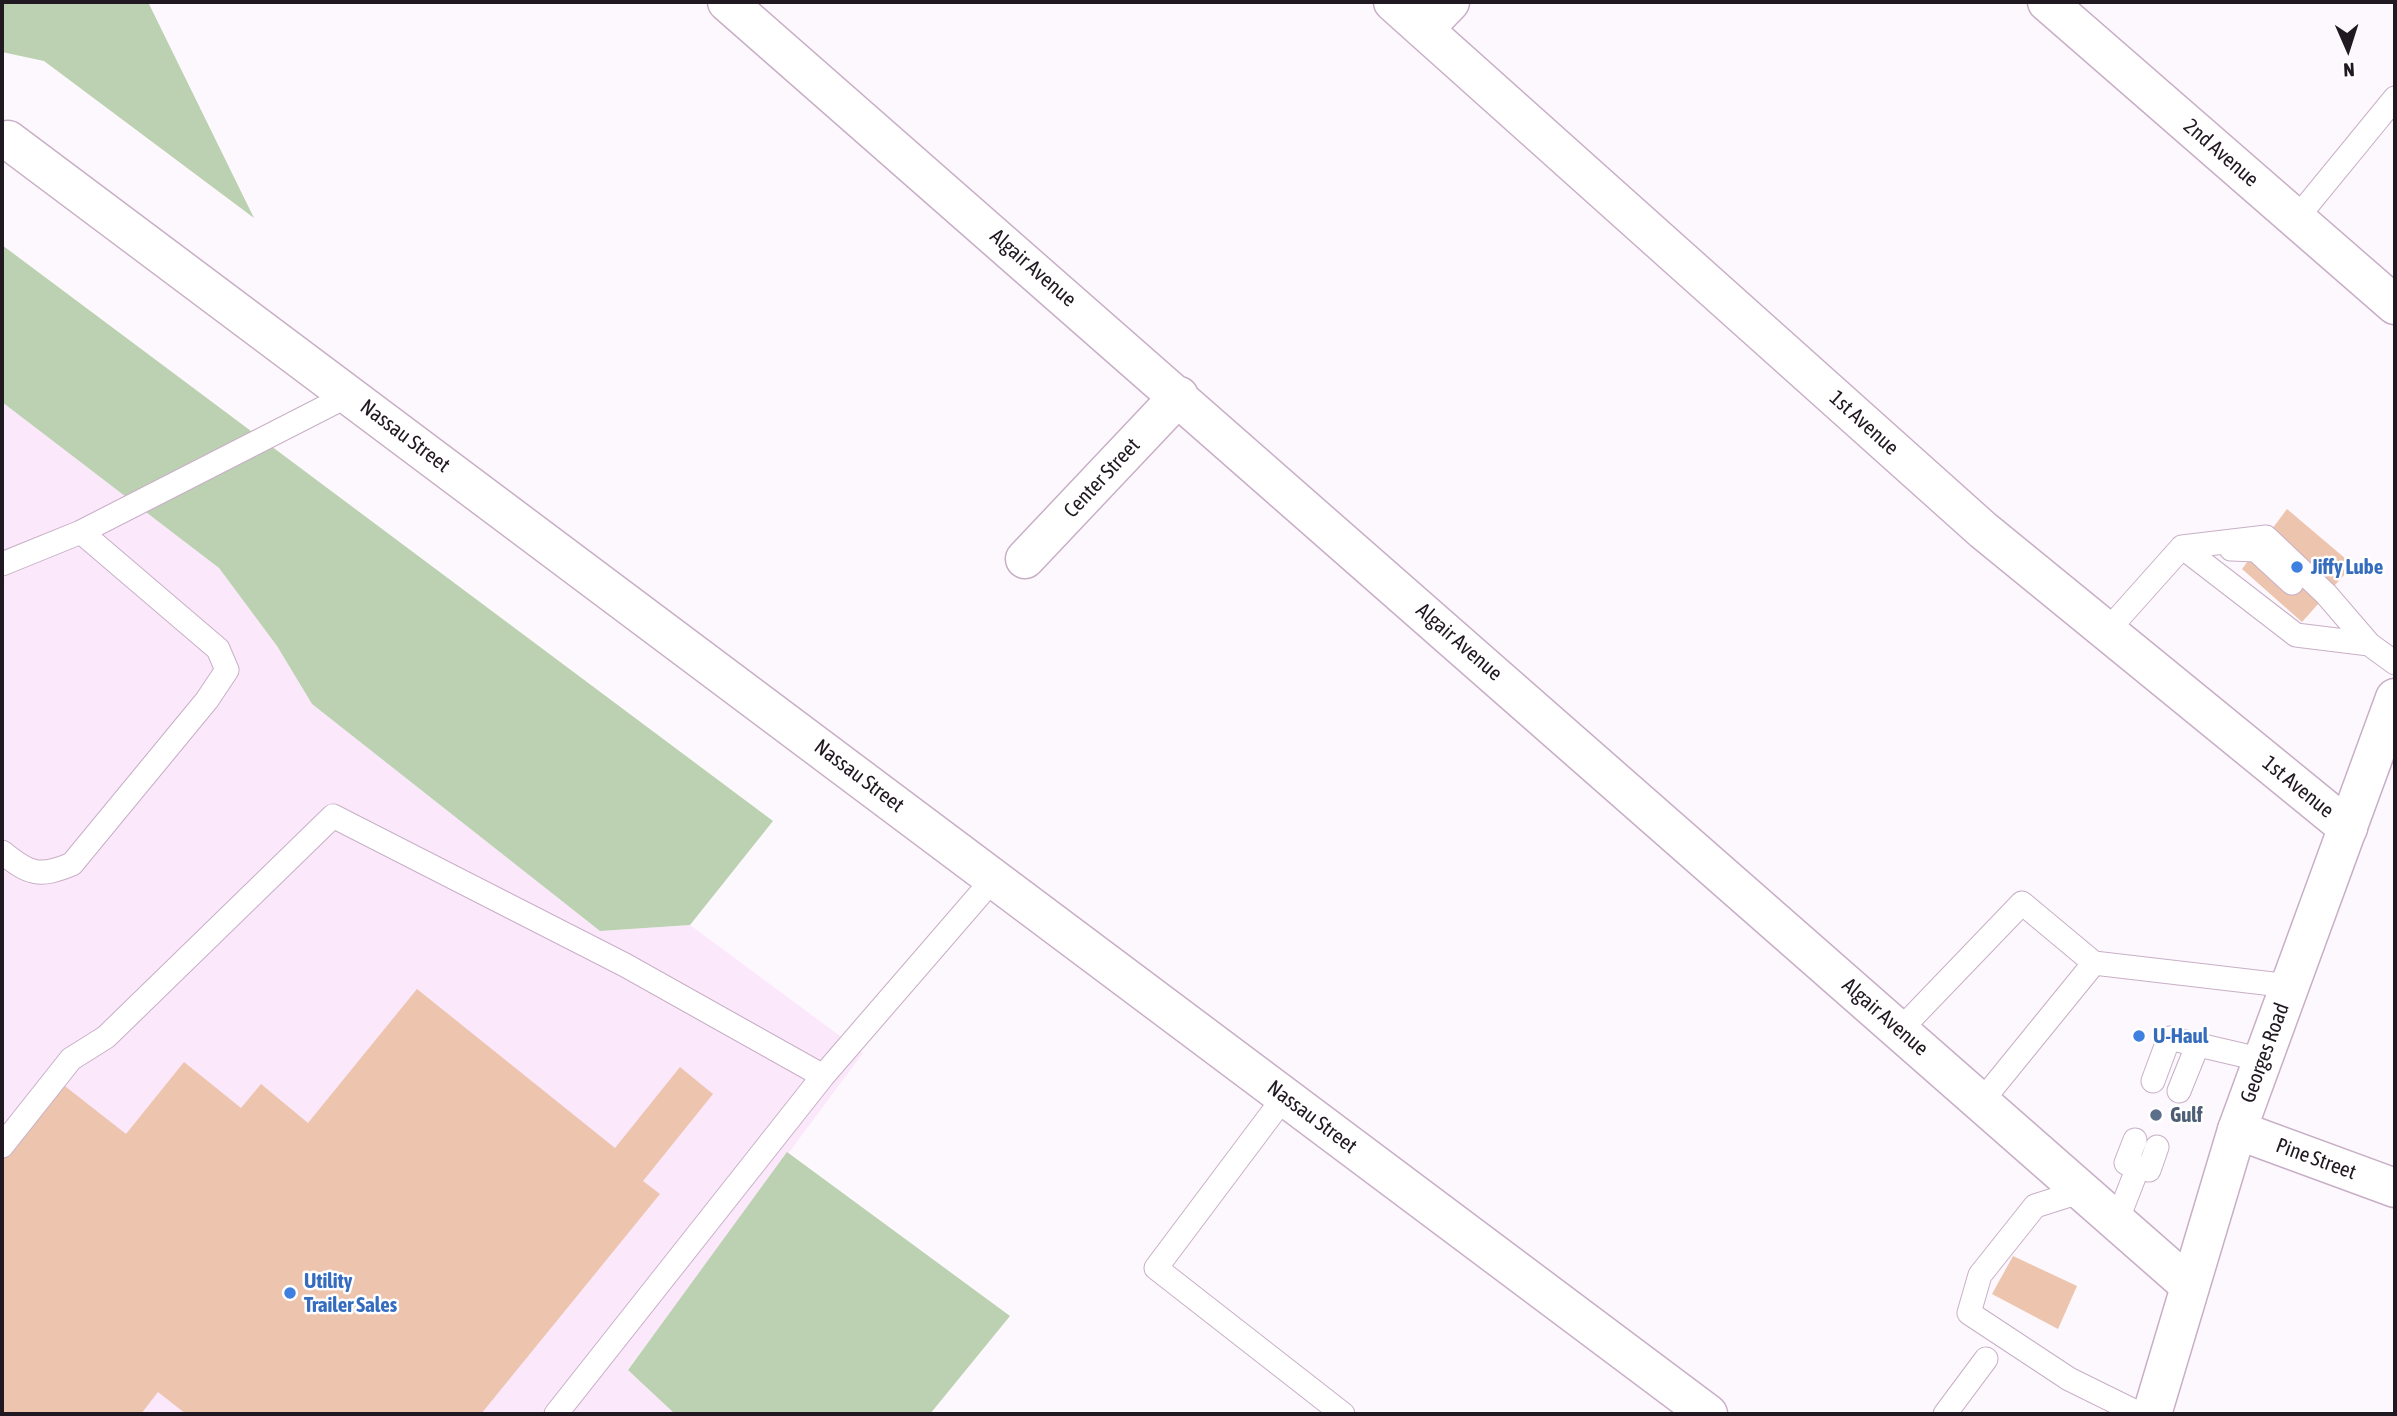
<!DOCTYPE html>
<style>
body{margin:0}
#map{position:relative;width:2397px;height:1416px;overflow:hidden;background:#fdf8fd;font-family:"Asap Condensed",sans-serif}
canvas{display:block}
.frame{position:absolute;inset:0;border:4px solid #211921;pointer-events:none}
.north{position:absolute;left:2313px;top:14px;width:70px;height:70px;-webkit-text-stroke:5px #fff;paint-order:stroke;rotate:177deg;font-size:19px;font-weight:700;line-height:28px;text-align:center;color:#211921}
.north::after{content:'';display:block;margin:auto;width:24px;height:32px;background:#211921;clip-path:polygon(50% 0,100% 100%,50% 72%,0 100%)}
</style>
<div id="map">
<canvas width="2397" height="1416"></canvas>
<div class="frame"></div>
<div class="north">N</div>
</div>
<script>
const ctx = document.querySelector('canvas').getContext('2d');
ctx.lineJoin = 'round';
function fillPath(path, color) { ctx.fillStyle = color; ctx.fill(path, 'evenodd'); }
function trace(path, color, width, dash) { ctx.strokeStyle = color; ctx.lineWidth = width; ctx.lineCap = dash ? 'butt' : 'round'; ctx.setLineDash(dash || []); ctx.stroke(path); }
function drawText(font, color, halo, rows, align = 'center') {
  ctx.font = font + ' "Asap Condensed",sans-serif'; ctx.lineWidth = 5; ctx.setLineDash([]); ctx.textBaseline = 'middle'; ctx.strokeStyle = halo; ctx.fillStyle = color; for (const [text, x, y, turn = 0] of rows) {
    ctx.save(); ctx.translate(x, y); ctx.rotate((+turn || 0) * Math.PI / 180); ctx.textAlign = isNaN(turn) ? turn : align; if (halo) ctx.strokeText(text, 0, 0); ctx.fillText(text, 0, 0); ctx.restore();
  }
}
fillPath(new Path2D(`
 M2,402L219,568L277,646L312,704L600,931L690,925L863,1053L628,1369L675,1414H2Z`), '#fbe9fb');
fillPath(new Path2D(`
 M2,2H148L254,218L44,61L2,52Z
 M2,245L773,821L690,925L600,931L312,704L277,646L219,568L2,402Z
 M787,1152L1010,1316L930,1414H675L628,1370Z`), '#bbd1b1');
fillPath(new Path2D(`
 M2287,509L2353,565L2302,622L2242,569Z
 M417,989L615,1148L680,1067L713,1094L643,1181L660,1194L481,1414H186L158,1392L141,1414H2V1156L61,1083L126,1134L184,1062L241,1108L261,1084L308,1123Z
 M2013,1256L2077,1286L2058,1329L1992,1294Z`), '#edc4ae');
const lane = new Path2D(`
 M2296,219L2395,98
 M81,532L349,395
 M2182,547L2266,537L2326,594L2369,644
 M2231,549L2256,550L2292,583
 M2,564L81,532L218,649L227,670L207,700L72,864C39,878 29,874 2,852
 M2107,631L2182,547L2296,635L2369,644L2395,663
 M1900,1030L2022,903L2094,963L2290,986
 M2153,1081L2169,1038L2263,1060
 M2179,1091L2198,1044
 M1285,1096L1156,1268L1343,1414
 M1981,1102L2094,963
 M2135,1140L2126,1163L2149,1170L2157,1147
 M2,1146L71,1059L106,1037L333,816L625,965L823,1076
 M2082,1191L2035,1206L1980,1275L1969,1313L2069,1379L2140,1414
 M2117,1221L2138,1167
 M556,1414L823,1076L995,877
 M1945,1414L1986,1359`);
const street = new Path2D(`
 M727,2L2189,1285
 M1393,2L1983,530L2348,828
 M2047,2L2395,305
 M1424,29L1450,2
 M8,140L1708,1414
 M1025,559L1179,396
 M2237,1130L2395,1188`);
const secondary = new Path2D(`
 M2152,1414L2237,1130L2395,698`);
trace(lane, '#c8afc7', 25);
trace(street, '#c8afc7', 41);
trace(secondary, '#c8afc7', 41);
trace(lane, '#fff', 23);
trace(street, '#fff', 38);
trace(secondary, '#fff', 38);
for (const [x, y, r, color] of [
 [2297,567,7,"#3f7fe0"],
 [2139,1036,7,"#3f7fe0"],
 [2156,1115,7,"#5c6f8a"],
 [290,1293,7,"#3f7fe0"]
]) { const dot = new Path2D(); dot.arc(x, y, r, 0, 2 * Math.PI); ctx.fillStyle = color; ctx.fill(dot); trace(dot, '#fff', 2.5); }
drawText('21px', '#211921', '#fff', [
 ["2nd Avenue",2221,153,41],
 ["Algair Avenue",1033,268,41],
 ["1st Avenue",1864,423,42],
 ["Nassau Street",405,436,37],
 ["Center Street",1102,478,-47],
 ["Algair Avenue",1459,642,41],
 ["Nassau Street",859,776,37],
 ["1st Avenue",2298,787,39],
 ["Algair Avenue",1885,1017,41],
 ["Georges Road",2265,1053,-70],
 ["Nassau Street",1312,1117,37],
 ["Pine Street",2316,1159,20]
]);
drawText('bold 21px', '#366cbe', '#fff', [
 ["Jiffy Lube",2311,567],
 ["U-Haul",2153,1036],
 ["Utility",304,1281],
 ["Trailer Sales",304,1305]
], 'left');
drawText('bold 21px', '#4e5e75', '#fff', [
 ["Gulf",2170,1115]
], 'left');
</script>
